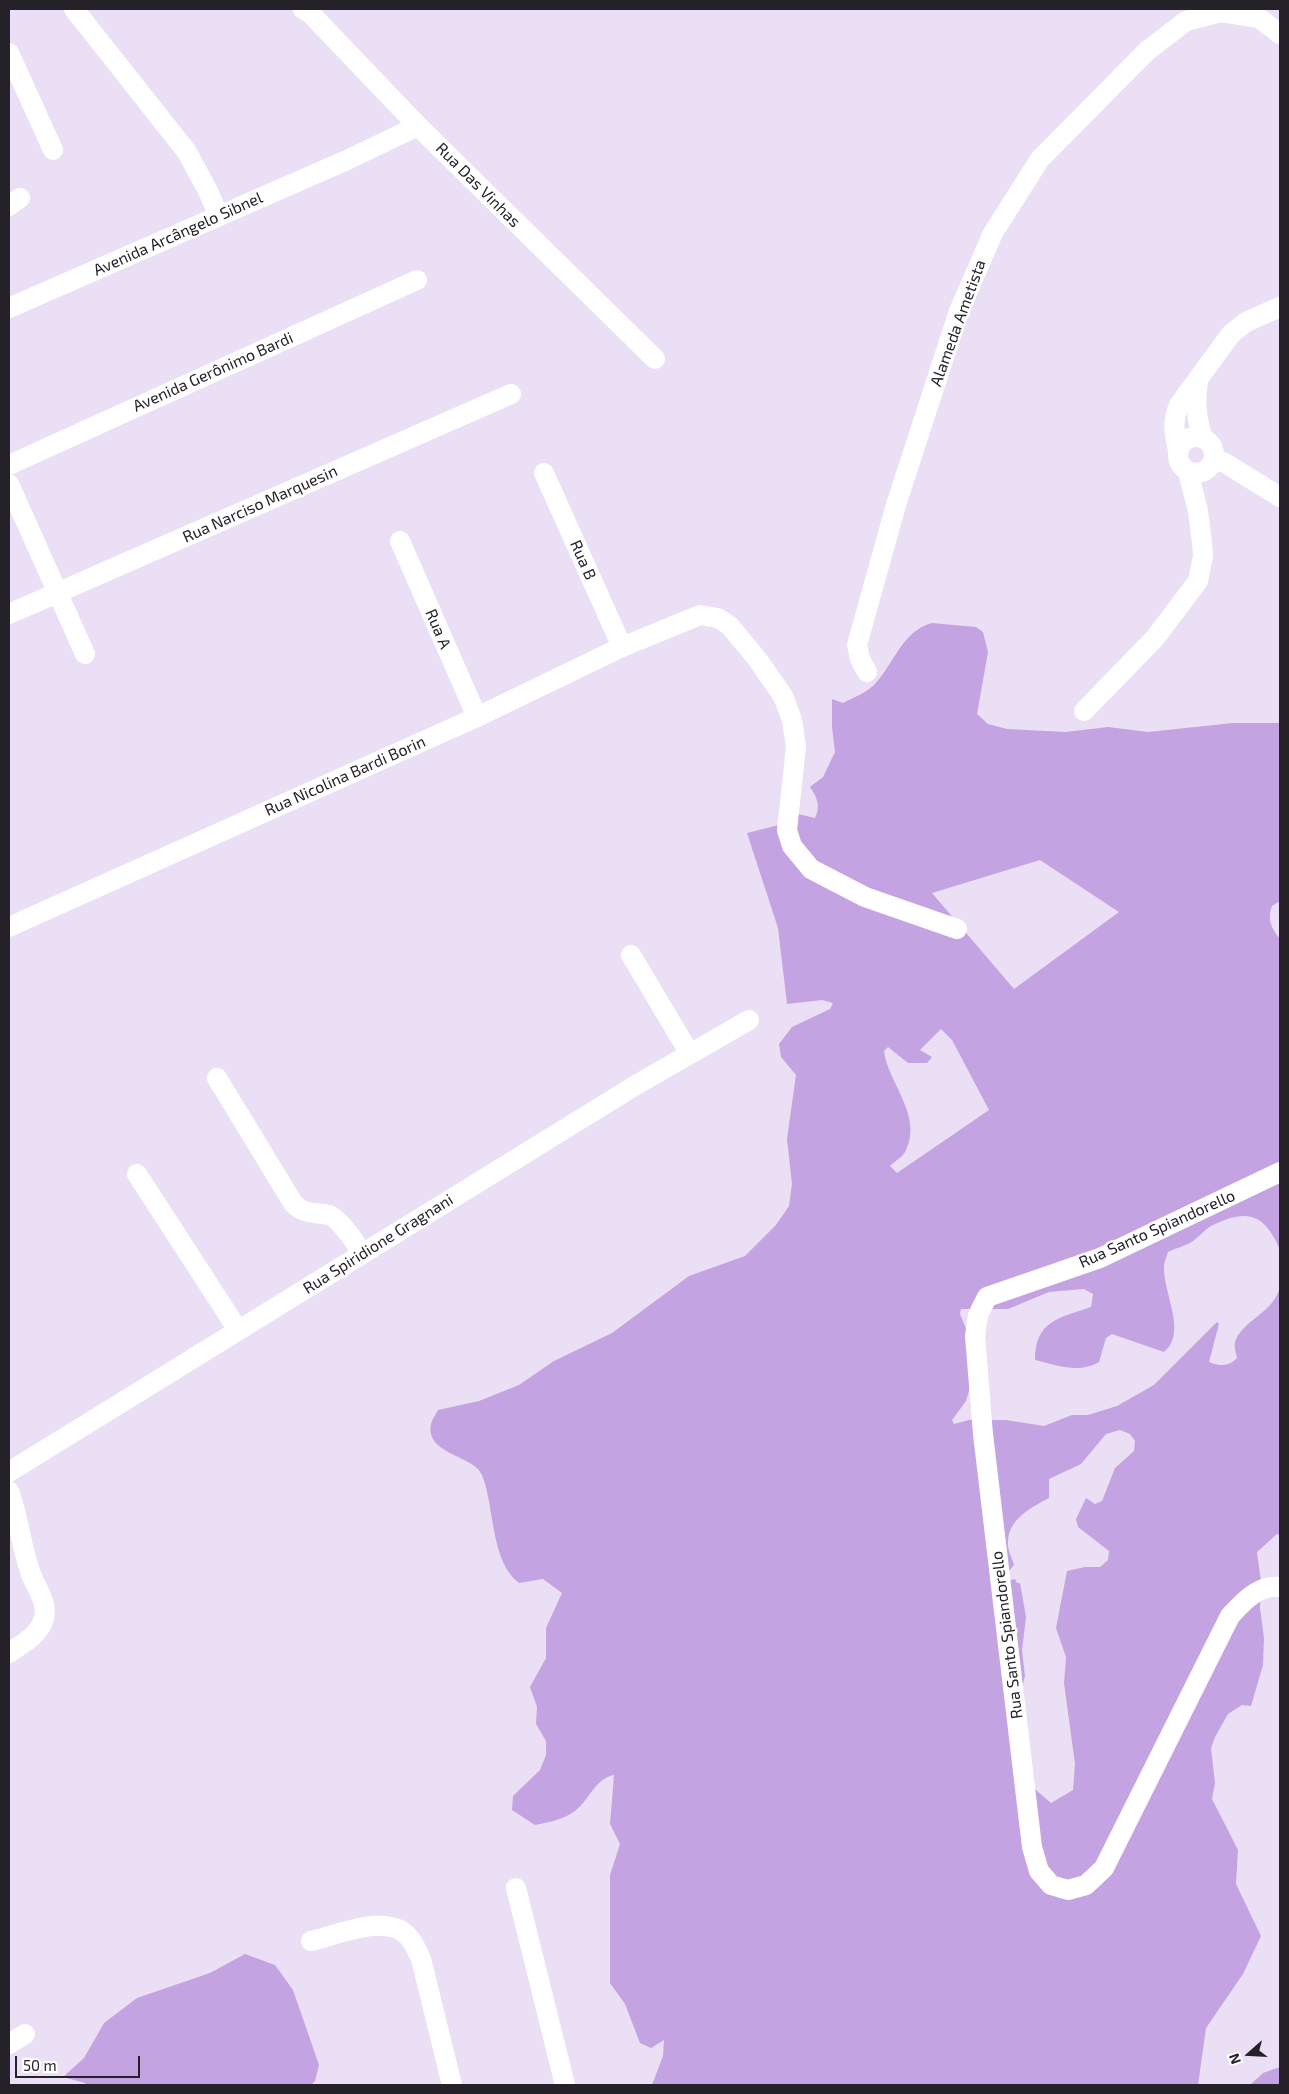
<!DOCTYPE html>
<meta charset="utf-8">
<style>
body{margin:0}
#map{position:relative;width:1289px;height:2094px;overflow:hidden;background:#eadff5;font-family:"Exo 2",sans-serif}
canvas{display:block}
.frame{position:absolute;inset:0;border:10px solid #252129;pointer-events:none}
.north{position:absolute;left:1224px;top:2029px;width:50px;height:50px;-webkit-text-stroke:4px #fff;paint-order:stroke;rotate:251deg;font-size:14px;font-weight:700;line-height:20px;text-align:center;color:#252129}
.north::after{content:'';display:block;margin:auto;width:18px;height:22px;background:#252129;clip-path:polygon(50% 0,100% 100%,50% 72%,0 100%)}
.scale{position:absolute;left:15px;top:2056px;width:125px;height:22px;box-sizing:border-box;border:2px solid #252129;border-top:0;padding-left:6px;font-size:15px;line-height:18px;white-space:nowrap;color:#252129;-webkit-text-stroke:4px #fff;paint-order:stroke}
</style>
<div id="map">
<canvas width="1289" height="2094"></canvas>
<div class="frame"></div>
<div class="north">N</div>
<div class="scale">50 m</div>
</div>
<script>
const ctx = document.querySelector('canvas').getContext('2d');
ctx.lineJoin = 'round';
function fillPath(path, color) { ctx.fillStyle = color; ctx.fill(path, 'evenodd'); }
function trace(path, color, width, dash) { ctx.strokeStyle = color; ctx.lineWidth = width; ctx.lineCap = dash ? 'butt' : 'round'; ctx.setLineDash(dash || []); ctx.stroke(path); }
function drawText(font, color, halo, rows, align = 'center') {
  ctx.font = font + ' "Exo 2",sans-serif'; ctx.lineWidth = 5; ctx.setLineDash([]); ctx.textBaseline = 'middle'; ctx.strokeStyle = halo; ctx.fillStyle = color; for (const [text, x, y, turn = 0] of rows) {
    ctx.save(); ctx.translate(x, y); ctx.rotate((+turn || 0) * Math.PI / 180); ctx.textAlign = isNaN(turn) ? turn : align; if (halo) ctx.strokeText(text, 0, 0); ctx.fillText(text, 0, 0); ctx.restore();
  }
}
fillPath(new Path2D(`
 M932,623L976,627L983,632L988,652L977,714L988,724L1007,729L1066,732L1108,727L1148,732L1233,723H1280V901L1272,906C1267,919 1271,928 1280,939V1250C1264,1212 1246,1209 1211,1226C1204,1230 1199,1237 1193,1241C1186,1246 1176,1248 1168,1252C1167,1256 1164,1262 1164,1267C1163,1293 1188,1333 1164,1352L1112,1334L1106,1338L1099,1362C1079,1374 1056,1365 1035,1360C1035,1320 1060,1318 1091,1307L1093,1294L1084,1289L1049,1292L1008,1309H961L960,1314L972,1343L975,1370L966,1401L952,1420L954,1424L969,1420H1006L1044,1426L1072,1415H1088L1117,1406L1154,1385L1217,1322L1219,1324L1209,1362C1219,1366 1229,1367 1237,1358C1236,1353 1234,1347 1235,1343C1239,1322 1276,1312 1280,1286V1535L1277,1534L1257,1552L1261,1582L1260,1608L1264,1638L1263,1665L1251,1706L1242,1705L1228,1714L1215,1737L1211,1748L1215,1783L1212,1799L1238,1850L1236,1884L1261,1936L1243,1974L1206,2028L1198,2085H652L663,2056L664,2040L651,2048L640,2043L625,2004L610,1983V1875L620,1844L610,1824L614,1775C596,1778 589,1800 575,1811C563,1820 549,1822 535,1825L512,1810L513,1796L540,1770L546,1755V1741L536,1724L537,1707L530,1687L546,1658V1628L562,1593L543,1579L519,1583C490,1561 495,1507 482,1475C474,1455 425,1455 431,1424C432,1420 436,1414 438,1410L479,1401L519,1385L554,1361L612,1333L689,1276L745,1256L776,1225L789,1206L792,1184L787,1139L796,1075L781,1057L779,1044L792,1027L830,1009L833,1003L822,1000L787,1004L778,928L747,833L783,824L798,814L815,818C821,806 817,797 810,787L823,777L835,752L832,727V699L843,703C852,698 866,693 874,685C894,664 902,631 932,623ZM1040,860L1119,912L1014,989L932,893ZM941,1029L952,1040L989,1110L897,1173L890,1166C895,1161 904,1156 906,1150C923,1115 887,1081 884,1051L888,1047L908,1063H927L932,1057L920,1050ZM1120,1430L1130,1434L1135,1441L1134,1451L1115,1468L1102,1501L1095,1504L1086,1498L1076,1519L1078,1527L1109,1551L1108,1560L1100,1567H1085L1067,1571L1056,1628L1066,1657L1064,1683L1075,1764L1073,1790L1051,1803L1029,1784L1018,1704L1025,1676L1022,1650L1026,1617L1020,1583H1017L1015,1579L1006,1581L1004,1577L1014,1565C1012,1558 1007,1549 1008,1542C1008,1519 1032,1507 1049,1498V1479L1081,1464L1106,1434Z
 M245,1954L275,1965L293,1990L319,2065L315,2081L311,2085H85V2083L63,2077L84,2058L104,2023L137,1998L210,1973Z
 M1280,2067V2085H1250L1263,2073Z`), '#c3a3e2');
trace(new Path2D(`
 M74,9L187,152L207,189L219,216
 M303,9L311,14L418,126L655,359
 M9,53L53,150
 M9,206L20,198
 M9,308L347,160L418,126
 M1198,381C1195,402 1196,418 1203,438
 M1178 455a18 18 0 1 1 36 0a18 18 0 1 1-36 0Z
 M1178,450C1174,433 1172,421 1179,405L1231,334L1246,322L1280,307
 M1214,459L1225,463L1280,497
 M9,465L417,280
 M544,473L622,647
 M9,484L85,654
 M400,541L477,717
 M9,614L511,394
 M867,672L860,659L857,645L896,505L959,311L993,233L1040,159L1147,51L1186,21L1221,12L1259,18L1280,34
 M1084,711L1155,638L1198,581L1203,556L1202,543L1198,511L1188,472
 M9,927L477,717L622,647L700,615L718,618L730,626L758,660L783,696L792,720L796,747L787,830L792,846L811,869L865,897L957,929
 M631,955L690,1054
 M217,1078L293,1203C304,1215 314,1212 329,1215C339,1218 357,1244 362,1254
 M1280,1172L1100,1258L987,1297L978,1315L975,1336L983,1434L1032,1847L1039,1871L1051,1885L1068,1890L1086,1885L1104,1868L1230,1616C1244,1601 1258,1585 1280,1587
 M137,1174L238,1330
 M9,1472L636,1085L749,1020
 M9,1491C19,1518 21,1547 31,1574C36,1588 48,1602 44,1618C40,1635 22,1644 9,1653
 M516,1888L565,2085
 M311,1941C337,1935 372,1919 398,1929C410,1934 416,1948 421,1959L452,2085
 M9,2044L25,2034`), '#fff', 20);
drawText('16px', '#252129', '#fff', [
 ["Rua Das Vinhas",478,185,45],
 ["Avenida Arcângelo Sibnel",178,234,-24],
 ["Alameda Ametista",958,323,-70],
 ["Avenida Gerônimo Bardi",213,372,-24],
 ["Rua Narciso Marquesin",260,504,-24],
 ["Rua B",583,560,66],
 ["Rua A",438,629,67],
 ["Rua Nicolina Bardi Borin",345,776,-24],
 ["Rua Santo Spiandorello",1157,1229,-24],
 ["Rua Spiridione Gragnani",378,1244,-32],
 ["Rua Santo Spiandorello",1007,1635,-97]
]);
</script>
